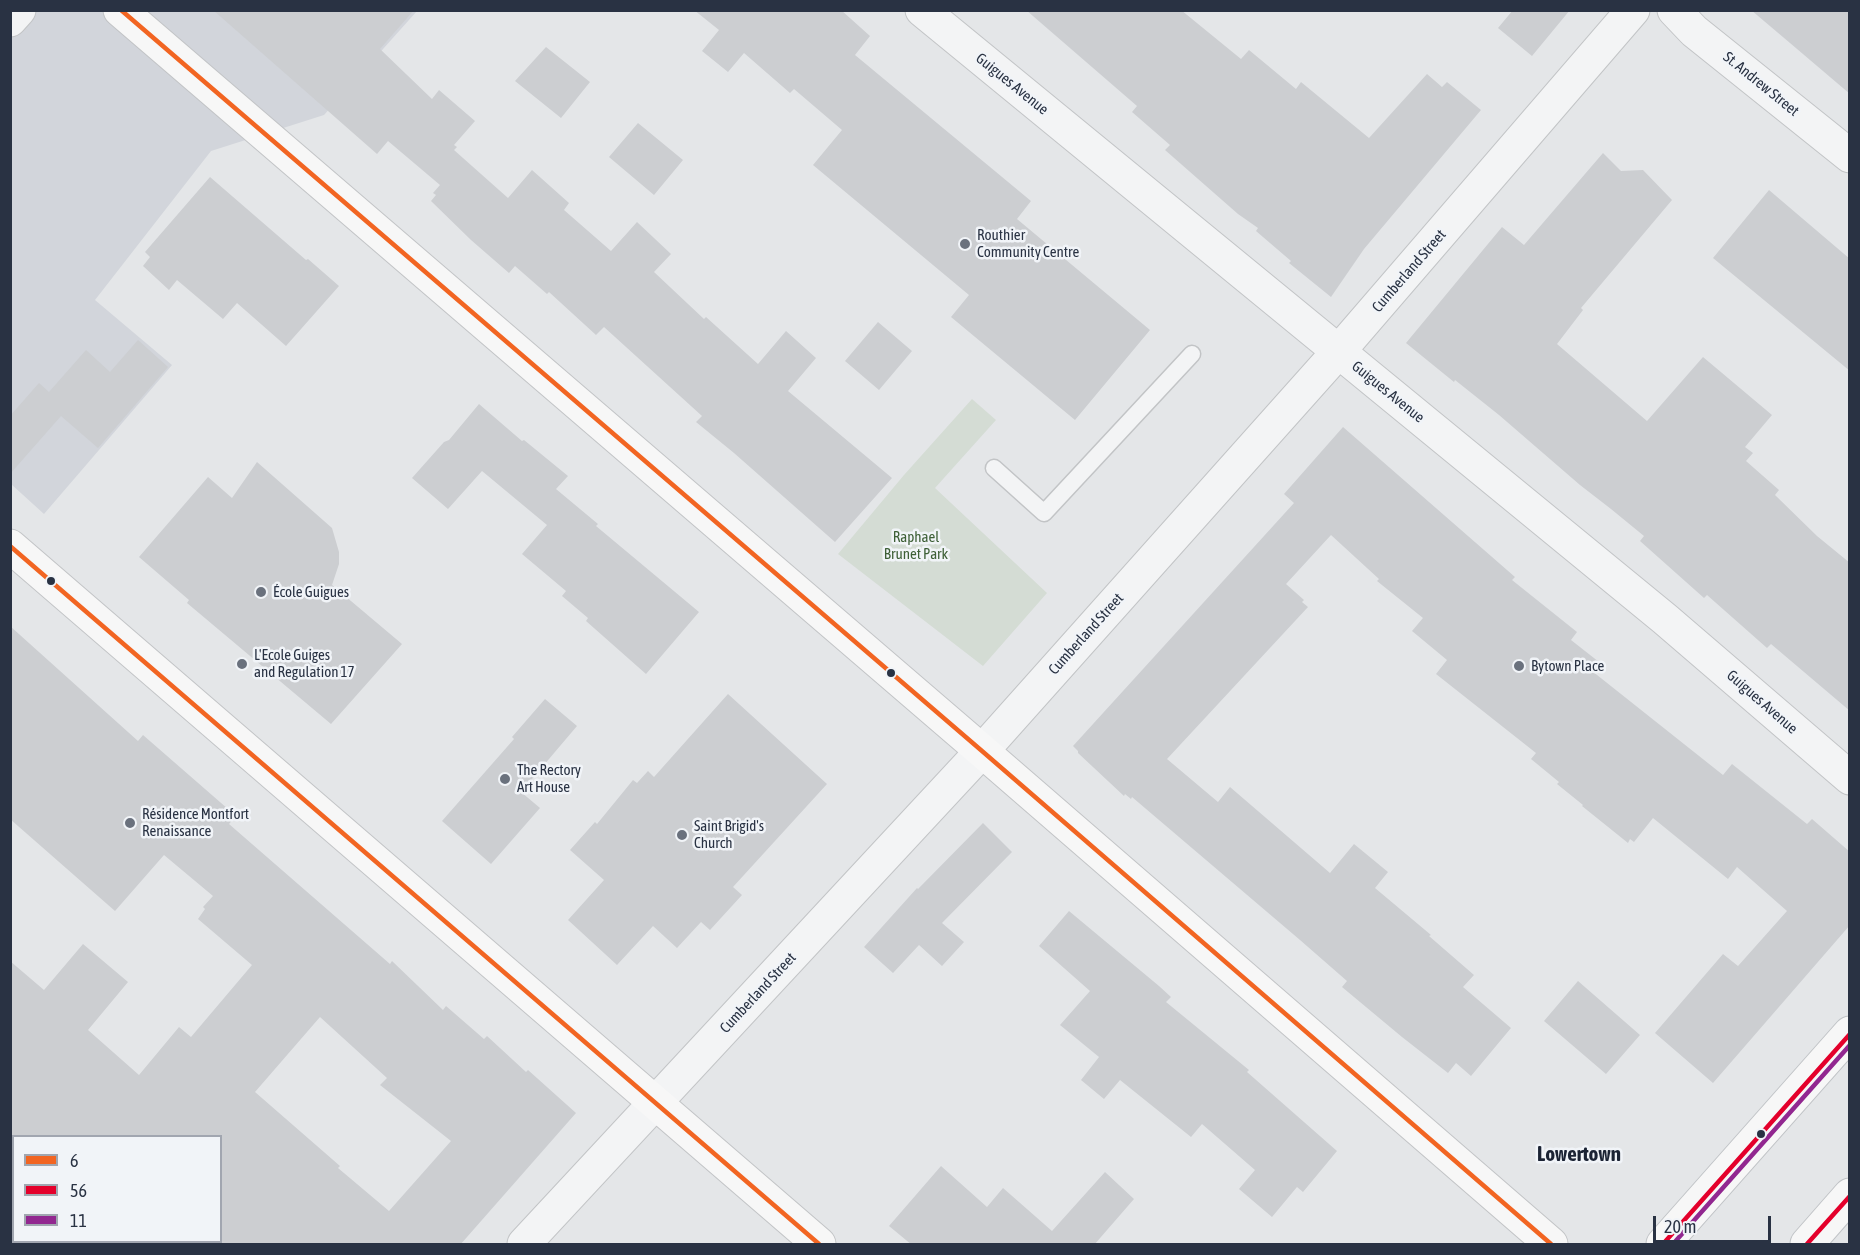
<!DOCTYPE html>
<meta charset="utf-8">
<style>
body{margin:0}
#map{position:relative;width:1860px;height:1255px;overflow:hidden;background:#e4e6e8;font-family:"Asap Condensed",sans-serif}
canvas{display:block}
.frame{position:absolute;inset:0;border:12px solid #293243;pointer-events:none}
.legend{position:absolute;left:12px;top:1135px;width:210px;height:108px;box-sizing:border-box;background:#f1f4f8;border:2px solid #a1a6b0;margin:0;padding:8px 10px;list-style:none;font-size:18px;color:#293243}
.legend li{display:flex;align-items:center;gap:12px;height:30px}
.legend b{width:30px;border:2px solid #a1a6b0}
.scale{position:absolute;left:1653px;top:1216px;width:118px;height:27px;box-sizing:border-box;border:3px solid #293243;border-top:0;padding-left:8px;font-size:18px;line-height:21px;white-space:nowrap;color:#293243;-webkit-text-stroke:4px #f1f4f8;paint-order:stroke}
</style>
<div id="map">
<canvas width="1860" height="1255"></canvas>
<div class="frame"></div>
<ul class="legend">
<li><b style="height:8px;background:#f26522"></b>6</li>
<li><b style="height:8px;background:#e4002b"></b>56</li>
<li><b style="height:8px;background:#922790"></b>11</li>
</ul>
<div class="scale">20 m</div>
</div>
<script>
const ctx = document.querySelector('canvas').getContext('2d');
ctx.lineJoin = 'round';
function fillPath(path, color) { ctx.fillStyle = color; ctx.fill(path, 'evenodd'); }
function trace(path, color, width, dash) { ctx.strokeStyle = color; ctx.lineWidth = width; ctx.lineCap = dash ? 'butt' : 'round'; ctx.setLineDash(dash || []); ctx.stroke(path); }
function drawText(font, color, halo, rows, align = 'center') {
  ctx.font = font + ' "Asap Condensed",sans-serif'; ctx.lineWidth = 5; ctx.setLineDash([]); ctx.textBaseline = 'middle'; ctx.strokeStyle = halo; ctx.fillStyle = color; for (const [text, x, y, turn = 0] of rows) {
    ctx.save(); ctx.translate(x, y); ctx.rotate((+turn || 0) * Math.PI / 180); ctx.textAlign = isNaN(turn) ? turn : align; if (halo) ctx.strokeText(text, 0, 0); ctx.fillText(text, 0, 0); ctx.restore();
  }
}
fillPath(new Path2D(`
 M11,11H417L324,115L211,151L95,300L172,365L44,514L11,484Z`), '#d2d5db');
fillPath(new Path2D(`
 M972,399L996,420L935,488L1047,593L983,666L838,554L904,475Z`), '#d4dcd4');
fillPath(new Path2D(`
 M213,10H414L380,49L432,99L439,90L475,121L454,145L457,147L454,150L508,198L532,170L569,203L564,210L611,251L637,222L671,254L654,272L704,319L706,317L758,364L786,331L816,358L788,391L892,478L835,542L734,453L696,422L702,416L604,327L596,335L549,292L547,294L515,266L509,273L471,240L431,201L436,195L433,193L440,185L388,141L377,154Z
 M694,10H841L870,36L855,55L1031,201L1017,219L1150,330L1075,420L951,317L969,295L813,165L842,130L794,89L790,93L744,53L728,72L702,51L719,30Z
 M1026,10H1181L1241,59L1249,50L1296,89L1301,82L1369,138L1427,74L1442,87L1447,82L1481,110L1364,249L1331,297L1289,263L1291,261L1256,231L1258,228L1238,214L1165,150L1170,145L1132,112L1137,106Z
 M1513,10H1570L1532,56L1498,28Z
 M1751,10H1850V94L1790,43Z
 M546,47L590,82L561,118L515,81Z
 M638,123L683,160L654,195L609,157Z
 M1603,153L1621,171L1643,170L1672,200L1581,308L1583,310L1557,344L1647,421L1703,357L1772,415L1745,447L1753,453L1746,461L1779,490L1775,495L1817,536L1850,563V711L1771,644L1767,648L1707,595L1704,598L1640,541L1644,536L1611,509L1580,485L1499,415L1455,380L1454,382L1406,343L1502,227L1524,245Z
 M210,177L306,260L308,259L339,286L286,346L237,303L223,319L177,280L169,290L143,266L150,257L145,252Z
 M1769,190L1850,259V371L1713,258Z
 M878,322L912,351L879,390L845,361Z
 M138,340L168,367L98,448L61,416L10,474V416L39,383L49,392L86,350L110,372Z
 M479,404L522,441L524,440L568,476L556,489L598,524L596,526L699,612L646,674L586,621L588,618L562,596L566,591L522,554L547,525L482,471L448,509L412,478L444,442L449,440Z
 M1343,427L1515,577L1512,580L1577,632L1571,640L1599,662L1592,671L1723,775L1732,764L1807,824L1812,819L1850,852V925L1713,1083L1655,1033L1723,954L1738,966L1787,911L1737,867L1728,879L1653,818L1634,842L1630,839L1628,843L1582,806L1583,805L1557,784L1559,782L1531,759L1536,753L1436,674L1447,660L1412,631L1423,618L1377,581L1379,579L1331,535L1286,584L1304,600L1302,602L1308,607L1167,759L1218,802L1230,787L1330,873L1354,844L1388,872L1375,888L1431,935L1429,936L1474,975L1463,987L1511,1028L1471,1076L1456,1063L1448,1073L1402,1037L1342,987L1347,981L1300,940L1132,797L1131,799L1125,794L1124,796L1078,753V751L1073,746L1294,503L1284,494Z
 M257,462L332,528L339,552V564L332,585L402,644L331,724L187,603L189,600L139,557L208,477L232,498Z
 M10,626L138,741L143,735L236,816L229,824L390,964L392,961L443,1010L446,1006L484,1039L487,1036L526,1072L528,1070L576,1113L460,1245H220V1137H10V961L44,990L83,944L128,982L88,1030L139,1075L179,1027L191,1037L252,965L198,919L205,909L203,907L213,896L164,855L115,911L10,819ZM320,1017L387,1078L380,1085L451,1141L389,1211L338,1168L340,1166L255,1092Z
 M728,694L827,784L733,887L742,895L710,930L701,922L677,948L653,926L617,965L568,920L604,880L570,850L595,822L597,824L633,780L637,783L648,771L654,777Z
 M545,699L577,726L521,792L540,808L491,864L442,821L514,739L512,737Z
 M983,823L1012,852L942,923L964,942L942,966L919,945L893,973L864,947L917,888L918,889Z
 M1069,911L1159,986L1171,997L1166,1002L1249,1070L1247,1072L1337,1151L1303,1192L1297,1187L1272,1217L1239,1189L1255,1170L1202,1124L1191,1137L1120,1080L1104,1099L1081,1080L1099,1057L1060,1025L1090,991L1039,946Z
 M1578,981L1640,1035L1606,1074L1544,1021Z
 M941,1166L987,1207L1003,1188L1052,1231L1105,1172L1134,1199L1094,1245H912L889,1226Z`), '#ccced1');
const service = new Path2D(`
 M994,468L1044,513L1192,354`);
const minor = new Path2D(`
 M922,10L1665,619L1850,778
 M1674,10L1694,31L1850,156
 M10,1209L14,1211
 M49,1242L53,1244
 M524,1244L982,751L1339,351L1633,10`);
const tertiary = new Path2D(`
 M10,20L19,10`);
const secondary = new Path2D(`
 M120,10L982,751L1551,1244
 M10,546L819,1244`);
const primary = new Path2D(`
 M1663,1244L1850,1033
 M1807,1244L1850,1195`);
trace(service, '#c2c4c6', 19);
trace(minor, '#c2c4c6', 35);
trace(tertiary, '#c2c4c6', 35);
trace(secondary, '#c2c4c6', 35);
trace(primary, '#c0c3c6', 35);
trace(service, '#f3f4f5', 16);
trace(minor, '#f3f4f5', 33);
trace(tertiary, '#f3f4f5', 33);
trace(secondary, '#f7f7f7', 33);
trace(primary, '#f7f7f7', 33);
trace(new Path2D(`
 M121,10L982,751L1551,1244
 M10,546L819,1244`), '#f26522', 4.5);
trace(new Path2D(`
 M1663,1244L1850,1034
 M1807,1244L1850,1196`), '#e4002b', 4.5);
trace(new Path2D(`
 M1673,1244L1850,1045`), '#922790', 4.5);
for (const [x, y, r, color] of [
 [965,244,6,"#6a717d"],
 [51,581,5,"#293243"],
 [261,592,6,"#6a717d"],
 [242,664,6,"#6a717d"],
 [1519,666,6,"#6a717d"],
 [891,673,5,"#293243"],
 [505,779,6,"#6a717d"],
 [130,823,6,"#6a717d"],
 [682,835,6,"#6a717d"],
 [1761,1134,5,"#293243"]
]) { const dot = new Path2D(); dot.arc(x, y, r, 0, 2 * Math.PI); ctx.fillStyle = color; ctx.fill(dot); trace(dot, '#f1f4f8', 2); }
drawText('15px', '#293243', '#f1f4f8', [
 ["Guigues Avenue",1012,84,39],
 ["St. Andrew Street",1761,84,39],
 ["Cumberland Street",1409,271,-49],
 ["Guigues Avenue",1388,392,39],
 ["Cumberland Street",1086,634,-48],
 ["Guigues Avenue",1762,702,41],
 ["Cumberland Street",758,993,-47]
]);
drawText('15px', '#293243', '#f1f4f8', [
 ["Routhier",977,235],
 ["Community Centre",977,252],
 ["École Guigues",273,592],
 ["L'Ecole Guiges",254,655],
 ["and Regulation 17",254,672],
 ["Bytown Place",1531,666],
 ["The Rectory",517,770],
 ["Art House",517,787],
 ["Résidence Montfort",142,814],
 ["Renaissance",142,831],
 ["Saint Brigid's",694,826],
 ["Church",694,843]
], 'left');
drawText('15px', '#3d5f36', '#f1f4f8', [
 ["Raphael",916,537],
 ["Brunet Park",916,554]
]);
drawText('bold 21px', '#1b2334', '#f1f4f8', [
 ["Lowertown",1579,1154]
]);
</script>
